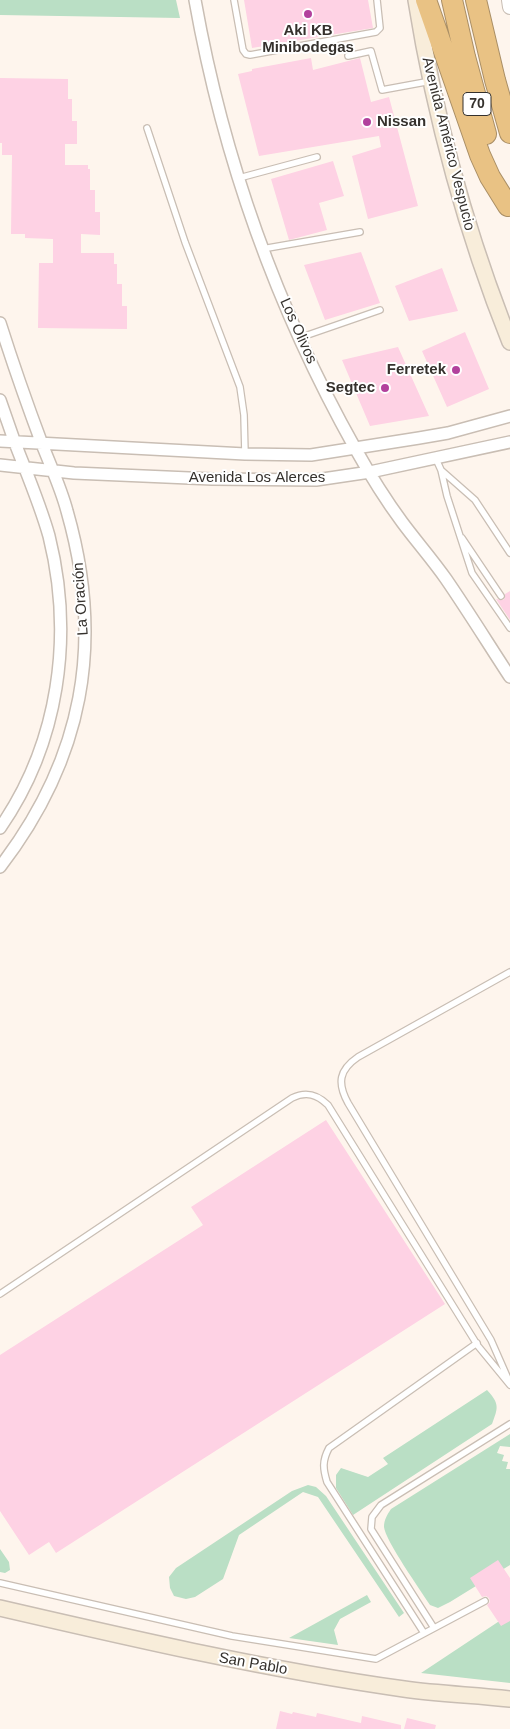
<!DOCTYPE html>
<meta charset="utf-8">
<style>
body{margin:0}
canvas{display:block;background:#fef5ed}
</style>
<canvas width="510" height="1729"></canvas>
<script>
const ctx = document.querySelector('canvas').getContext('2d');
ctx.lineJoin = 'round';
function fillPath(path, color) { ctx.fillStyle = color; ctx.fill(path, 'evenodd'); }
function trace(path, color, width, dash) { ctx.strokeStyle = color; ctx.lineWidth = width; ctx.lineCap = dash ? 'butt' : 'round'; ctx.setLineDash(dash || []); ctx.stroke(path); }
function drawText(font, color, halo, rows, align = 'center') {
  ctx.font = font + ' Arial,sans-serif'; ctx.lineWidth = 4; ctx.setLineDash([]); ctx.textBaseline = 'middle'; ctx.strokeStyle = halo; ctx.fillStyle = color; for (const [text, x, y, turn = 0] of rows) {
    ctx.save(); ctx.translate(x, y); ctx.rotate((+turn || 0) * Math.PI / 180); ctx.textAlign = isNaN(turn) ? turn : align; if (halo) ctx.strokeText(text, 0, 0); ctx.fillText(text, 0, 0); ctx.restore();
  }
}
fillPath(new Path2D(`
 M0,0H176L180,18L0,15Z
 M487,1390C500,1404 498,1408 492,1424L353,1515L336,1488V1475L341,1468L368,1477L388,1464L383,1458Z
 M510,1434V1447L500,1446L497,1453L504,1455L502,1461L508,1462L506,1469H510V1565L450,1602L438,1608L430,1605C421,1591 385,1540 384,1527C384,1520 387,1515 391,1509Z
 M308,1485L316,1487L326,1496L404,1613L399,1617L318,1497L303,1492L239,1535L223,1579L195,1597L186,1599L174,1596L170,1588L169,1577L176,1568L292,1491Z
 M0,1549L9,1562L10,1570L5,1573L0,1572Z
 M367,1595L371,1602L340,1619L334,1630L338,1645L289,1638Z
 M510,1614V1683L421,1673Z`), '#badfc5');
fillPath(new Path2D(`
 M244,0H368L373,28L252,48Z
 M311,58L313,70L360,58L371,102L389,97L418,206L368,219L352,156L381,147L379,136L259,156L238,74L252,71V69Z
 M0,78L68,79V99H72V121H77V144H65V165H88V169H90V190H95V212H100V235L81,234V253H114V264H117V284H122V306H127V329L38,328L39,263H53V239L25,238V234H11L12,155H2V143H0Z
 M333,161L344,196L319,203L327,230L289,240L271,179Z
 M361,252L380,303L325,320L304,265Z
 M442,268L458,311L409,321L395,286Z
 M465,332L489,389L447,407L422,351Z
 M398,347L429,416L370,426L342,360Z
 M510,591V620L496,599L503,600L505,598V594Z
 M326,1120L445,1304L56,1553L49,1542L29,1555L0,1511V1355L203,1225L191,1207Z
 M498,1560L510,1578V1621L501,1626L487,1605L490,1602L489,1598L486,1596L482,1597L470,1578Z
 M280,1711L292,1714L293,1712L316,1717L317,1713L361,1723L362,1716L401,1725V1729H276Z
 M407,1718L436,1725L435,1729H404Z`), '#fed2e4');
const service = new Path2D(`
 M234,0L243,50L246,54L250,55L376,32L380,28L377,0
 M348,56L371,51L382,90L431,81
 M147,128L185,242L240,387L244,415L245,454
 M239,178L317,157
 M262,249L360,232
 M299,338L380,310
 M436,459L441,470L447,496L472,573L510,628
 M441,470L475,500L510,553
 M462,538L501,596
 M0,1294L292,1098C306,1091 317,1094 328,1105L478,1346L510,1385
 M509,1381L491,1340L348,1103C337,1083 339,1070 358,1057L510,972
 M0,1583L232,1636L376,1659L485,1601
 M434,1628L371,1529L372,1517L381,1505L510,1424
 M424,1633L327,1482C323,1469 322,1461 329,1448L477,1343`);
const minor = new Path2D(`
 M195,0C223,157 277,309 355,448C369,473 385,499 402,522C416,541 432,559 446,579C468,611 489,645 510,677
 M0,323C13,364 27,404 42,444C51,467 61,488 67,511C105,643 83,759 0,867
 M0,400C5,414 10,429 15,443C27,474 40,504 49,536C74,636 59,743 0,828
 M0,441L245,454L311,455L419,438L448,433L510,416
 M0,465L74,473L212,479L316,480L370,472L510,442`);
const tertiary = new Path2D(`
 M509,0L510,7`);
const secondary = new Path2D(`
 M416,0C435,118 466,232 510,342
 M0,1608C134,1639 268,1670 404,1689C439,1694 475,1695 510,1699`);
const motorway = new Path2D(`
 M426,0L480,155L490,177L508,206
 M452,0L465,57L486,134
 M476,0L495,80L510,133`);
trace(service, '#c9beb4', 8);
trace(minor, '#c9beb4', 14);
trace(tertiary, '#c9beb4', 16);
trace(secondary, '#c9beb4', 18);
trace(motorway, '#aa8f66', 22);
trace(service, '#fff', 5.5);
trace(minor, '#fff', 11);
trace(tertiary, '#fff', 14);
trace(secondary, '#f8edda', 15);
trace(motorway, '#e9c284', 20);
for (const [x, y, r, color] of [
 [308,14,5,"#b2419d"],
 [367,122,5,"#b2419d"],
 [456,370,5,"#b2419d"],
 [385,388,5,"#b2419d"]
]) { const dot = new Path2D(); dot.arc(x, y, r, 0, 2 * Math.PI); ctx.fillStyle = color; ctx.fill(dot); trace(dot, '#fff', 2); }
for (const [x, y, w] of [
 [477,104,28]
]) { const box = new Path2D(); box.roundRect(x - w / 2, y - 11.5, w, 23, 4); ctx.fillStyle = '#fff'; ctx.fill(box); trace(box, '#35312d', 1); }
drawText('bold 14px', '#35312d', null, [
 ["70",477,104]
]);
drawText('bold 15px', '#35312d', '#fff', [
 ["Aki KB",308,31,"center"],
 ["Minibodegas",308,48,"center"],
 ["Nissan",377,122,"left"],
 ["Ferretek",446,370],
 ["Segtec",375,388]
], 'right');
drawText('15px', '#35312d', '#fff', [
 ["Avenida Américo Vespucio",448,144,76],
 ["Los Olivos",298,331,66],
 ["Avenida Los Alerces",257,478],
 ["La Oración",81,599,-94],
 ["San Pablo",253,1664,10]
]);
</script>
